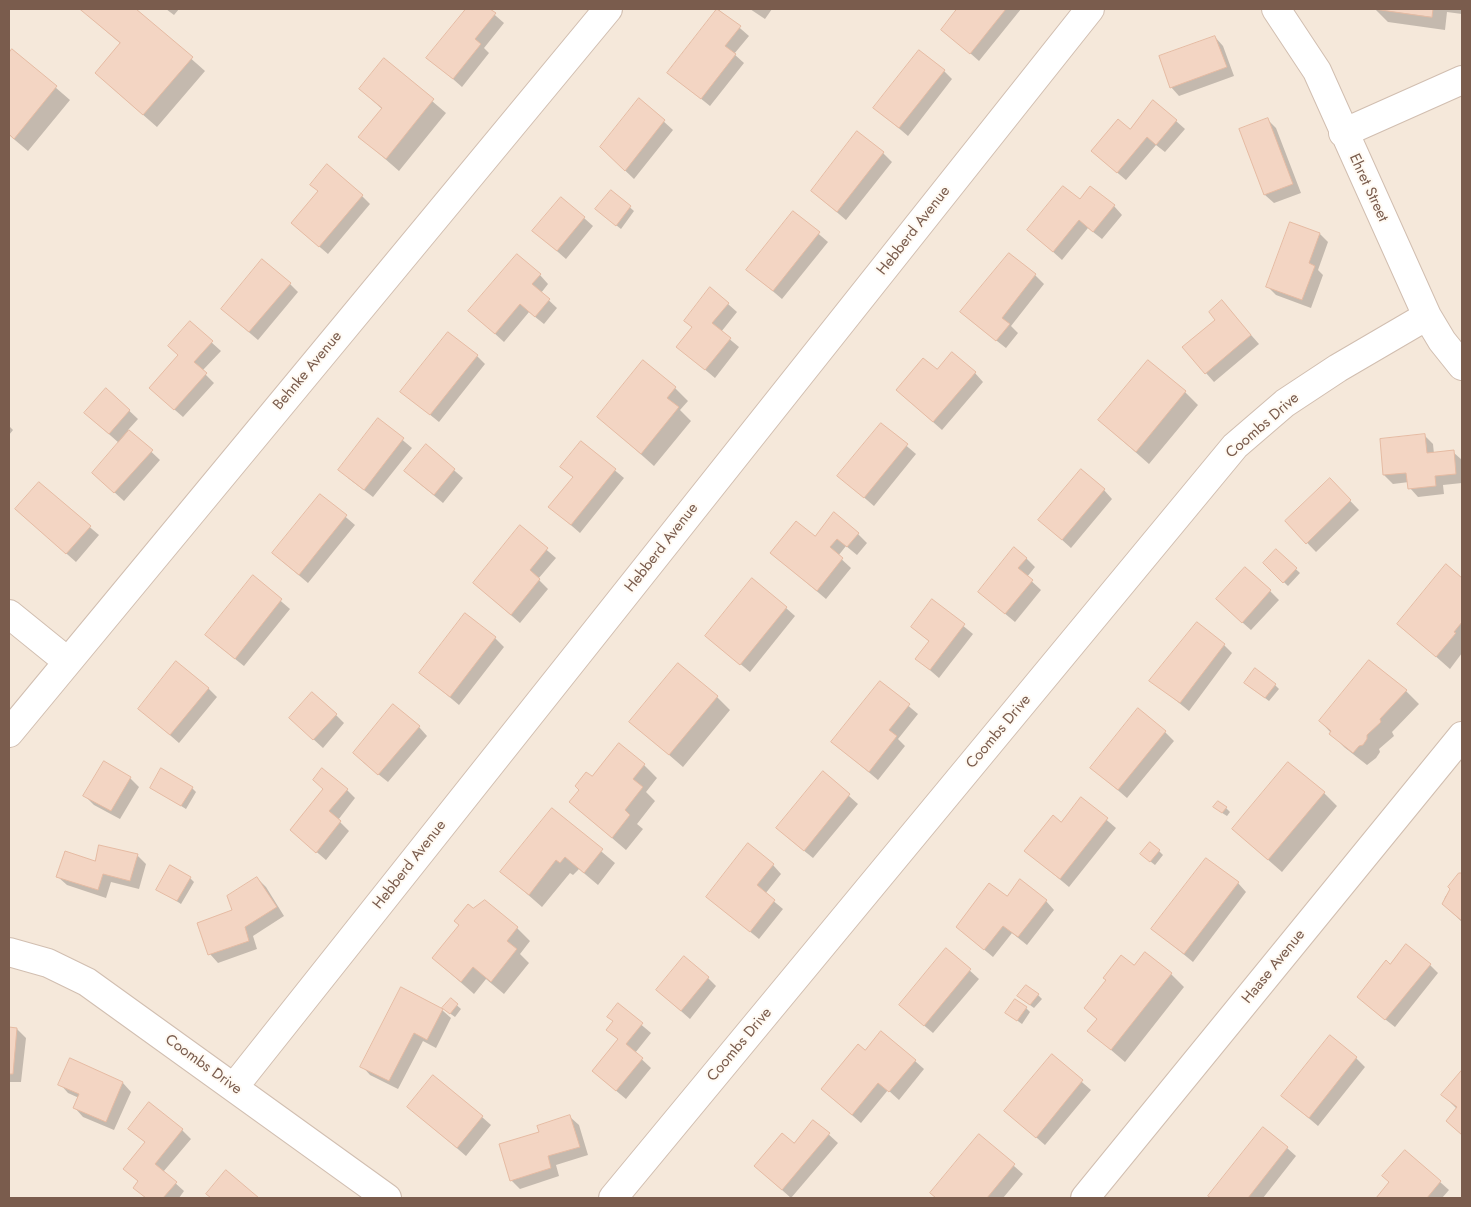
<!DOCTYPE html>
<style>
body{margin:0}
#map{position:relative;width:1471px;height:1207px;overflow:hidden;background:#fdf6ec;font-family:Jost,sans-serif}
canvas{display:block}
.frame{position:absolute;inset:0;border:10px solid #7a5c4d;pointer-events:none}
</style>
<div id="map">
<canvas width="1471" height="1207"></canvas>
<div class="frame"></div>
</div>
<script>
const ctx = document.querySelector('canvas').getContext('2d');
ctx.lineJoin = 'round';
function fillPath(path, color) { ctx.fillStyle = color; ctx.fill(path, 'evenodd'); }
function trace(path, color, width, dash) { ctx.strokeStyle = color; ctx.lineWidth = width; ctx.lineCap = dash ? 'butt' : 'round'; ctx.setLineDash(dash || []); ctx.stroke(path); }
function drawText(font, color, halo, rows, align = 'center') {
  ctx.font = font + ' Jost,sans-serif'; ctx.lineWidth = 4; ctx.setLineDash([]); ctx.textBaseline = 'middle'; ctx.strokeStyle = halo; ctx.fillStyle = color; for (const [text, x, y, turn = 0] of rows) {
    ctx.save(); ctx.translate(x, y); ctx.rotate((+turn || 0) * Math.PI / 180); ctx.textAlign = isNaN(turn) ? turn : align; if (halo) ctx.strokeText(text, 0, 0); ctx.fillText(text, 0, 0); ctx.restore();
  }
}
fillPath(new Path2D(`
 M9,9H1462V738L1085,1198H9Z
 M1462,753V1198H1093Z`), '#f5e8da');
fillPath(new Path2D(`
 M81,9H135L205,71L157,127L110,86L121,44Z
 M166,9H179L174,15Z
 M468,9H488L504,23L484,48L489,53L462,87L428,57Z
 M718,9L749,36L734,54L744,63L710,106L668,72Z
 M750,9H772L765,19Z
 M959,9H1021L979,61L943,29Z
 M1375,9H1462V14L1447,12L1445,30L1388,22Z
 M1215,37L1223,46L1234,76L1179,96L1171,87Z
 M12,50L70,100L28,151L9,135V55Z
 M384,60L446,113L399,171L360,137L382,109L360,89Z
 M944,71L952,79L908,136L875,108Z
 M640,100L673,130L634,179L610,156Z
 M1267,119L1276,128L1301,193L1274,203L1265,195L1240,130Z
 M1176,121L1185,129L1165,152L1156,145L1126,180L1101,159L1130,130Z
 M883,153L892,162L846,220L812,191Z
 M611,191L634,211L621,229L601,213Z
 M362,196L370,204L328,254L301,231Z
 M1080,201L1114,206L1122,215L1102,239L1088,228L1062,260L1029,230Z
 M793,212L828,242L782,299L748,270Z
 M584,218L593,226L566,259L543,239Z
 M1320,234L1328,242L1318,270L1323,275L1311,308L1276,295L1268,287Z
 M540,275L548,284L541,293L557,308L544,324L529,312L504,342L470,311Z
 M1035,275L1044,284L1011,326L1018,333L1006,348L970,320Z
 M290,284L298,292L258,340L231,317Z
 M1222,302L1259,344L1214,382L1206,373Z
 M728,304L737,312L721,332L739,347L715,378L678,347L693,328L685,320Z
 M190,323L221,351L202,371L214,383L183,417L159,396L179,355Z
 M477,356L485,364L439,422L402,392Z
 M937,371L975,373L983,382L942,430L906,398Z
 M675,388L688,401L680,410L691,421L654,466L599,417Z
 M106,389L138,419L128,430L160,460L124,501L102,481L119,443L94,421Z
 M1185,392L1198,405L1149,464L1099,420Z
 M379,420L412,448L373,497L348,478Z
 M881,424L916,454L874,506L839,476Z
 M9,426L13,430L9,435Z
 M1425,436L1433,444L1434,454L1453,452L1462,460V483L1443,485L1444,494L1418,497L1410,488L1409,482L1393,484L1384,475L1381,440Z
 M581,442L624,478L580,533L550,507L574,478L562,466Z
 M426,446L463,478L443,503L414,479Z
 M1330,480L1359,510L1316,552L1286,521Z
 M39,484L99,535L76,562L25,517Z
 M1104,490L1112,499L1071,548L1040,520Z
 M320,495L355,525L308,583L282,561Z
 M520,527L556,558L538,579L548,589L520,623L474,583Z
 M858,534L867,543L857,555L846,546L838,556L851,568L826,599L781,561L815,538Z
 M1276,551L1300,573L1288,586L1264,563Z
 M1026,558L1035,567L1027,577L1041,590L1015,622L979,592Z
 M1446,566L1462,579V653L1450,669L1399,624Z
 M253,577L290,609L244,666L215,643Z
 M1270,591L1279,600L1251,630L1226,608Z
 M933,601L973,634L939,678L917,659L930,642L913,627Z
 M786,608L795,616L750,672L707,636Z
 M495,638L504,647L459,705L421,673Z
 M1224,645L1232,653L1189,711L1151,680Z
 M880,682L918,714L898,739L905,746L878,780L833,742Z
 M1275,685L1279,689L1269,701L1250,687Z
 M208,688L217,697L179,743L140,709Z
 M1406,691L1419,704L1392,732L1394,736L1379,749L1380,752L1376,758L1367,765L1344,747L1320,721Z
 M717,697L730,710L683,767L631,722Z
 M336,715L344,723L323,748L299,726Z
 M419,727L427,736L388,782L363,762Z
 M1165,732L1174,741L1127,798L1092,768Z
 M644,765L657,778L646,792L655,801L637,824L643,829L626,850L570,802L593,778Z
 M823,773L858,804L813,858L787,837Z
 M130,778L139,787L120,819L94,805L85,796Z
 M152,788H192L196,792L186,809Z
 M324,790H347L355,798L338,820L349,831L326,860L291,830Z
 M1324,793L1337,806L1282,872L1233,829Z
 M1081,798L1116,828L1069,887L1026,851L1062,823Z
 M1226,808L1230,812L1227,816L1219,811Z
 M552,810L615,863L598,885L579,869L573,875L570,873L542,907L502,872Z
 M1159,851L1163,855L1155,865L1146,858Z
 M137,855L146,864L139,889L111,882L106,898L67,885L58,877L96,862Z
 M773,865L781,874L765,894L783,909L759,939L708,897Z
 M1462,875V922L1443,904L1445,897Z
 M190,878L194,882L181,904L158,889Z
 M257,878L266,887L284,916L253,936L257,949L218,963L210,954L199,924L234,911Z
 M1238,883L1246,892L1193,962L1153,929Z
 M1007,898L1046,901L1054,910L1027,945L1012,933L993,957L957,927Z
 M473,909L517,928L530,941L520,954L529,963L504,994L486,979L474,994L433,958Z
 M947,950L979,979L933,1033L909,1013Z
 M1391,965H1430L1438,973L1395,1027L1367,1005Z
 M1134,967L1171,974L1184,987L1125,1062L1089,1031L1098,1020L1085,1008Z
 M708,978L716,986L690,1019L657,990Z
 M1038,995L1042,999L1034,1008L1023,1000Z
 M451,1000L461,1009L455,1017L448,1012Z
 M618,1005L651,1033L635,1053L651,1068L626,1099L602,1079L619,1040L608,1030L614,1022Z
 M1026,1008L1030,1012L1022,1024L1011,1016Z
 M442,1010L451,1018L436,1048L423,1041L398,1089L370,1075L362,1066Z
 M9,1029H17L26,1038L21,1082H9V1085Z
 M865,1052L915,1061L924,1069L899,1100L888,1090L861,1123L822,1089Z
 M1052,1056L1091,1090L1045,1145L1006,1111Z
 M1356,1058L1365,1067L1318,1126L1292,1104Z
 M70,1060L123,1083L131,1092L114,1130L83,1117L75,1108L79,1098L68,1093L60,1084Z
 M1462,1071V1135L1447,1121L1457,1109L1443,1095Z
 M409,1107L482,1117L491,1125L466,1156Z
 M570,1117L579,1125L588,1155L556,1165L559,1176L520,1189L511,1180L541,1133Z
 M814,1121L838,1143L791,1198L765,1175Z
 M130,1129L182,1130L191,1139L163,1172L184,1191L179,1198H146L135,1188L139,1182L125,1169L146,1143Z
 M979,1135L1023,1174L1003,1198H937L931,1193Z
 M1287,1148L1296,1156L1263,1198H1212L1210,1196Z
 M1440,1182L1449,1190L1442,1198H1378L1391,1183Z`), '#0003');
const building = new Path2D(`
 M80,9H136L193,57L143,115L95,73L120,43Z
 M466,9H490L496,13L475,39L481,44L453,79L426,58Z
 M717,9L741,26L725,46L736,54L701,99L667,73Z
 M957,9H1006L970,54L941,30Z
 M1374,9H1433L1432,17Z
 M1215,36L1227,67L1170,88L1159,56Z
 M12,49L57,86L14,139L9,134V53Z
 M919,50L945,70L899,128L873,108Z
 M384,58L434,99L386,159L358,137L382,108L359,89Z
 M639,98L665,120L625,171L600,147Z
 M1153,100L1177,120L1156,145L1147,137L1117,173L1091,151L1118,119L1130,129Z
 M1268,118L1293,184L1264,195L1239,129Z
 M857,131L884,152L837,212L811,191Z
 M327,164L363,195L319,247L291,223L318,191L310,185Z
 M1063,186L1080,199L1090,186L1115,205L1093,232L1079,220L1053,252L1027,230Z
 M611,190L631,206L616,226L595,209Z
 M561,197L585,217L557,251L532,231Z
 M793,211L820,232L773,291L746,270Z
 M1290,222L1320,233L1309,263L1315,266L1302,300L1266,287Z
 M1009,253L1036,274L1002,318L1010,324L996,341L960,312Z
 M517,254L541,274L532,284L550,299L535,317L520,304L495,334L468,311Z
 M262,259L291,283L249,332L221,309Z
 M710,287L729,303L712,323L731,338L705,370L676,347L692,327L684,321Z
 M1222,300L1251,335L1205,374L1182,347L1215,320L1209,312Z
 M190,321L213,341L194,362L207,373L174,410L149,388L178,355L168,346Z
 M448,332L478,355L430,415L400,392Z
 M952,352L976,372L933,422L896,390L923,358L937,369Z
 M643,360L676,387L667,398L679,407L641,454L597,417Z
 M1148,360L1186,391L1136,452L1098,420Z
 M106,388L130,410L109,434L84,413Z
 M378,418L404,438L364,490L338,470Z
 M881,423L908,444L864,498L837,476Z
 M129,430L153,450L114,493L92,473Z
 M1425,434L1427,453L1454,450L1456,474L1435,476L1436,486L1408,489L1406,473L1383,475L1380,439Z
 M581,441L616,469L571,525L548,507L573,477L560,467Z
 M426,444L455,469L434,495L404,471Z
 M1081,469L1105,489L1062,540L1038,520Z
 M1330,478L1351,500L1306,544L1285,521Z
 M39,482L91,526L66,554L15,509Z
 M320,494L347,515L299,575L272,553Z
 M834,512L859,533L847,547L837,539L830,547L843,558L817,591L770,553L796,521L815,536Z
 M520,525L548,548L530,570L540,579L511,615L473,583Z
 M1014,547L1027,558L1018,568L1033,580L1005,614L978,592Z
 M1276,549L1297,568L1283,583L1263,563Z
 M1446,564L1462,578V622L1454,632L1456,633L1436,657L1397,624Z
 M1245,567L1271,590L1242,623L1216,599Z
 M253,575L282,599L235,659L205,635Z
 M752,578L787,607L740,665L705,636Z
 M932,599L965,624L930,670L915,659L929,641L911,627Z
 M465,613L496,637L450,697L419,673Z
 M1197,622L1225,644L1180,703L1149,681Z
 M1369,660L1407,690L1380,719L1381,722L1367,735V739L1363,745L1359,746L1353,753L1329,734L1331,731L1319,721Z
 M176,661L209,688L170,735L138,709Z
 M678,663L718,696L669,755L629,722Z
 M1255,668L1276,684L1265,698L1244,683Z
 M880,681L910,704L889,730L897,736L869,772L831,742Z
 M312,692L337,714L313,740L289,718Z
 M393,704L420,726L378,775L353,753Z
 M1138,708L1166,731L1118,790L1090,768Z
 M619,743L645,764L633,779L643,787L625,810L630,815L612,838L569,802L579,790L575,786L586,772L592,776Z
 M104,761L131,777L111,811L83,796Z
 M1288,762L1325,792L1268,860L1232,829Z
 M161,768L193,787L181,806L150,788Z
 M322,768L348,789L329,811L341,821L316,853L290,830L323,789L313,780Z
 M823,771L850,794L804,851L776,828Z
 M1081,797L1108,818L1060,879L1024,851L1053,815L1061,822Z
 M1218,801L1227,807L1222,813L1213,807Z
 M552,808L603,849L584,873L565,857L560,863L556,860L529,895L500,872Z
 M1150,842L1160,850L1150,862L1140,854Z
 M748,843L774,864L757,885L775,900L750,932L706,897Z
 M99,845L138,854L130,881L103,874L98,890L56,877L65,851L95,861Z
 M1206,858L1239,882L1184,954L1151,929Z
 M170,865L191,877L177,901L156,890Z
 M1459,873H1462V921L1442,904L1450,889L1448,887Z
 M257,877L277,907L245,927L249,941L208,955L197,923L232,910L227,896Z
 M1020,879L1047,900L1018,937L1003,926L984,950L956,927L989,883L1007,896Z
 M485,900L518,927L507,941L517,949L491,982L473,967L461,982L432,958L459,925L454,921L468,904L473,908Z
 M1406,944L1431,964L1385,1020L1357,997L1386,960L1390,964Z
 M946,948L971,969L924,1026L899,1005Z
 M1145,952L1172,973L1111,1050L1087,1031L1097,1019L1084,1008L1106,980L1103,978L1121,955L1134,965Z
 M684,956L709,977L681,1011L656,990Z
 M1026,985L1039,994L1030,1005L1017,996Z
 M401,987L443,1009L427,1040L414,1033L389,1081L360,1067Z
 M451,998L458,1004L450,1014L442,1008Z
 M1015,999L1027,1007L1017,1021L1005,1013Z
 M618,1003L643,1023L626,1044L643,1058L616,1091L592,1071L618,1039L606,1030L613,1021L607,1017Z
 M9,1027L17,1028L13,1074H9Z
 M881,1031L916,1060L889,1092L878,1083L852,1115L821,1089L858,1044L865,1050Z
 M1330,1035L1357,1057L1309,1118L1281,1096Z
 M1052,1054L1083,1080L1036,1138L1004,1111Z
 M70,1058L123,1082L106,1122L73,1108L79,1094L58,1085Z
 M1462,1070V1135L1446,1121L1457,1107L1441,1095Z
 M433,1075L483,1116L457,1148L407,1107Z
 M149,1102L183,1129L155,1164L177,1182L163,1198H146L133,1188L138,1181L123,1169L145,1142L128,1129Z
 M570,1115L580,1147L548,1156L551,1168L510,1181L499,1144L539,1132L537,1126Z
 M813,1120L830,1133L782,1190L754,1166L782,1133L794,1143Z
 M1263,1127L1288,1147L1248,1198H1211L1208,1196Z
 M979,1134L1015,1164L987,1198H936L930,1193Z
 M1405,1150L1441,1181L1427,1198H1376L1389,1182L1382,1176Z
 M226,1170L259,1198H211L206,1194Z`);
fillPath(building, '#f3d5c3');
trace(building, '#e6bba3', 1);
const minor = new Path2D(`
 M1276,9L1317,71L1427,316L1442,341L1462,366
 M1343,133L1462,80
 M9,614L67,661
 M9,733L608,9
 M9,952L48,963L87,982L387,1198
 M234,1087L1090,9
 M613,1198L1235,446L1285,403L1338,368L1427,316
 M1085,1198L1462,736`);
trace(minor, '#d1beb0', 30);
trace(minor, '#fff', 28);
drawText('15px', '#7a5c4d', '#fffaf3', [
 ["Ehret Street",1368,188,65],
 ["Hebberd Avenue",914,231,-52],
 ["Behnke Avenue",308,371,-50],
 ["Coombs Drive",1263,426,-41],
 ["Hebberd Avenue",662,548,-52],
 ["Coombs Drive",999,732,-50],
 ["Hebberd Avenue",410,865,-52],
 ["Haase Avenue",1274,967,-51],
 ["Coombs Drive",740,1045,-50],
 ["Coombs Drive",203,1065,36]
]);
</script>
